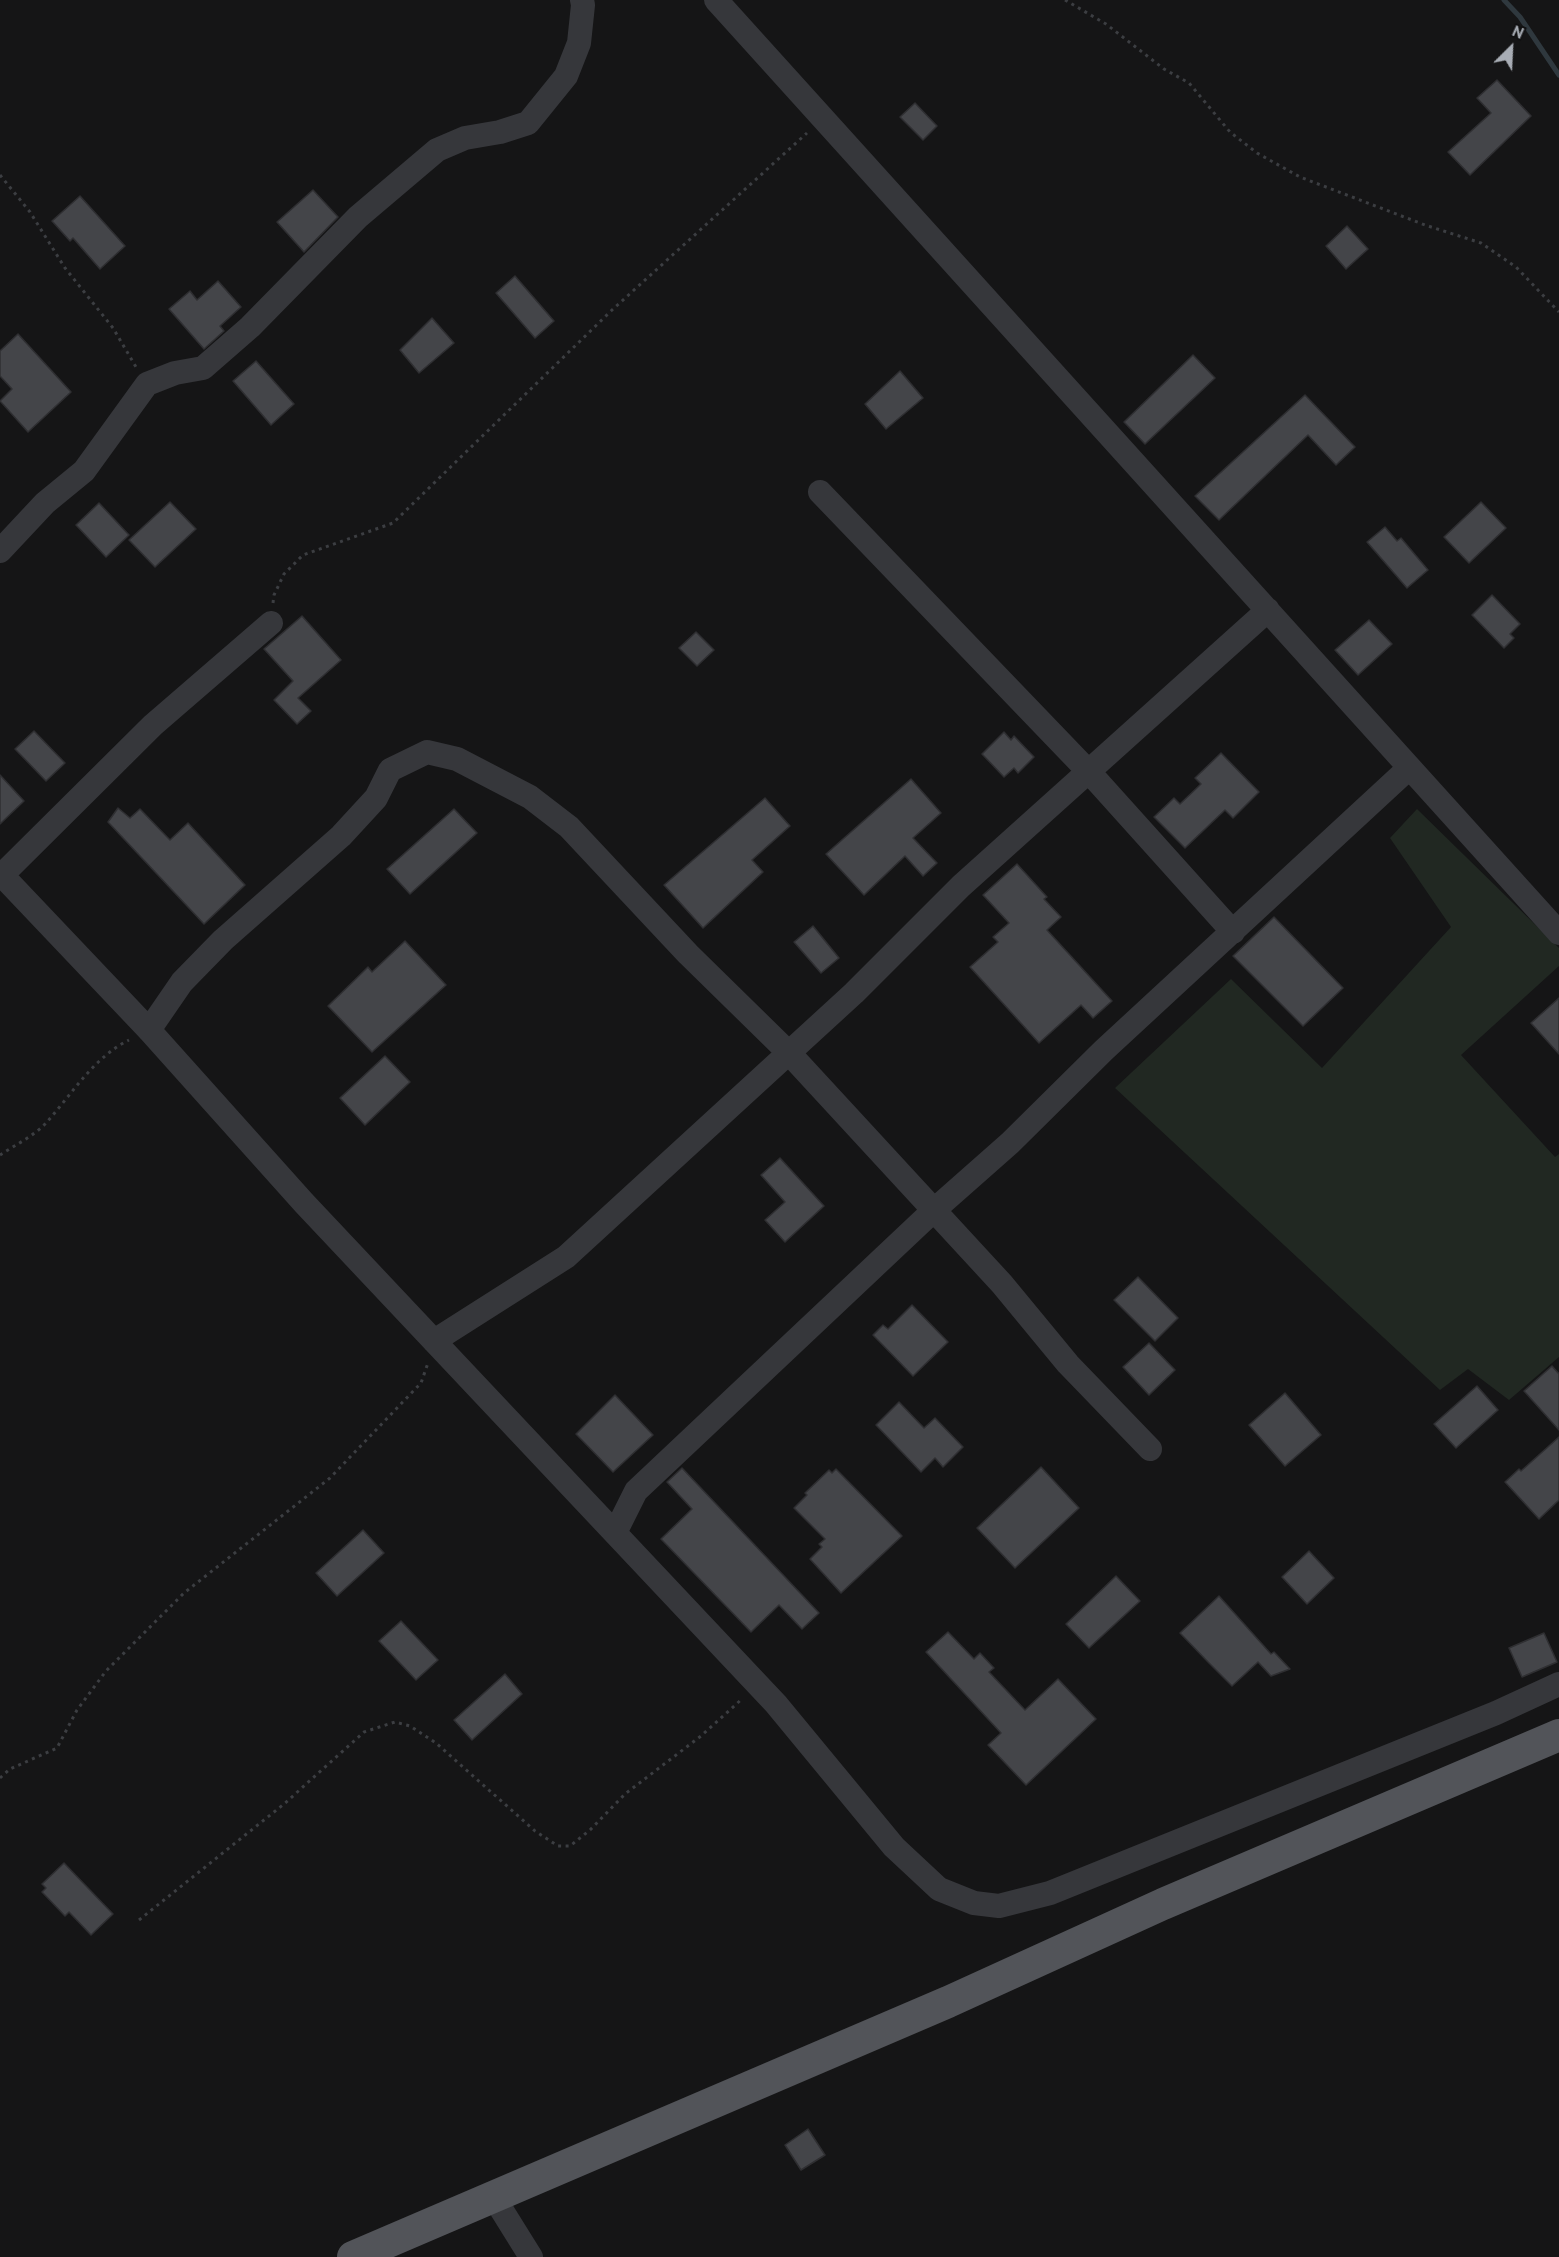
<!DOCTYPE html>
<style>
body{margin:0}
#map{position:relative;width:1559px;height:2257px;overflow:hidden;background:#151516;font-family:"PT Sans",sans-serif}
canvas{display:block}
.north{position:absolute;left:1481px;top:18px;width:60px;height:60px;-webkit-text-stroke:4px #101011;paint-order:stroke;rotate:24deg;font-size:16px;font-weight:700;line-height:24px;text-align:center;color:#a8adb5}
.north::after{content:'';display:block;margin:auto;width:21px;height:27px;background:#a8adb5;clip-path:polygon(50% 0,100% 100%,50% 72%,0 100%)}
</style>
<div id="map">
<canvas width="1559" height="2257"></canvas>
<div class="north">N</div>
</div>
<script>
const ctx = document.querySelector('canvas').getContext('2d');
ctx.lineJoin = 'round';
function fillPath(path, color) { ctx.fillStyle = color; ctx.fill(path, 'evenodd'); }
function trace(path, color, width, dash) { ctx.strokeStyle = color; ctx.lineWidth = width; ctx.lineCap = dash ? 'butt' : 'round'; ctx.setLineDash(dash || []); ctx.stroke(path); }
fillPath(new Path2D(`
 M1417,809L1559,948V966L1461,1055L1555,1157L1559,1154V1357L1509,1400L1468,1369L1440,1390L1115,1088L1231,979L1322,1068L1451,927L1390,838Z`), '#212822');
trace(new Path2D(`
 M1504,0L1520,17L1559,75`), '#2f383e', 5);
const building = new Path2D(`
 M1497,80L1531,116L1470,175L1448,152L1491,113L1477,98Z
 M915,103L937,126L923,140L900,117Z
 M313,190L338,217L304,252L277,222Z
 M80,196L125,246L100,269L73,238L70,241L52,221Z
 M1347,226L1368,249L1346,269L1326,246Z
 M515,276L554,321L535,338L496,293Z
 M218,281L241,307L220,326L224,331L204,349L169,309L190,291L197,300Z
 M432,318L454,343L419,373L400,350Z
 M18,334L71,392L28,432L0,401L12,389L0,376V351Z
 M1193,355L1215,378L1145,444L1124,422Z
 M256,361L294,404L271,425L233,381Z
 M900,371L923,398L886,429L865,404Z
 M1305,395L1355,447L1336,465L1308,435L1219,520L1195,496Z
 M170,502L196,529L155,567L129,540Z
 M1481,502L1506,528L1469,563L1444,537Z
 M99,503L129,535L106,557L76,525Z
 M1385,527L1397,541L1401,538L1428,570L1407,588L1367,542Z
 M1492,595L1520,624L1510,634L1514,638L1504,648L1472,615Z
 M302,616L341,660L298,698L311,711L297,724L274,700L293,681L264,649Z
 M1369,620L1392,644L1358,675L1335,650Z
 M696,632L714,650L697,666L679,648Z
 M34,731L65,763L46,781L15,749Z
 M1004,732L1011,740L1014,736L1034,757L1018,773L1014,768L1004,777L982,754Z
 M1221,753L1259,792L1233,818L1225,810L1185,848L1154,817L1174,798L1180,804L1201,784L1195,778Z
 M0,775L24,801L0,824Z
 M911,779L941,813L913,838L937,863L923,876L905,856L864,895L826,854Z
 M765,798L790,826L752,860L763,872L703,928L664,885Z
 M118,808L130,818L140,809L170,840L188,823L245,885L204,924L108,822Z
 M454,809L477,833L410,894L387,869Z
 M1017,864L1047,897L1044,899L1061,917L1047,930L1112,1001L1093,1018L1081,1005L1039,1043L970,967L998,942L993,937L1009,923L983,895Z
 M1274,917L1343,988L1303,1026L1233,956Z
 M813,926L839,958L821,973L794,942Z
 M405,941L446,985L372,1052L328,1006L368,967L372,972Z
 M1559,998V1054L1531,1023Z
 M385,1056L410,1082L365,1125L340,1098Z
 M780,1158L824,1206L785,1242L765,1220L785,1202L761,1175Z
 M1138,1277L1178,1318L1155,1341L1114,1300Z
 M912,1305L948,1342L913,1376L873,1335L883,1325L888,1329Z
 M1149,1343L1175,1370L1149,1395L1123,1367Z
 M1552,1366L1559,1374V1430L1524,1391Z
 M1477,1386L1498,1410L1456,1448L1434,1424Z
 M1285,1393L1321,1435L1285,1466L1249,1425Z
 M615,1395L653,1435L613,1472L576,1434Z
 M899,1402L924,1428L935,1418L963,1447L943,1467L935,1458L921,1472L876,1425Z
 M1559,1437V1500L1539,1519L1505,1482L1519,1469L1521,1471Z
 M1041,1467L1079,1508L1015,1568L977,1528Z
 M682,1468L819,1613L802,1629L779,1605L751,1632L661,1539L692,1509L667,1482Z
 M836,1469L902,1536L841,1593L810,1559L822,1547L819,1544L825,1539L794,1508L807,1495L805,1493L829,1470L832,1473Z
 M363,1530L384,1553L337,1596L316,1573Z
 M1309,1551L1334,1578L1307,1604L1282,1577Z
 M1116,1576L1140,1601L1089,1648L1066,1624Z
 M1219,1596L1271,1654L1274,1652L1290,1669L1271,1676L1258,1662L1232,1686L1209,1663L1180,1633Z
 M401,1621L438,1660L416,1680L379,1641Z
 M948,1632L974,1659L980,1653L994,1668L989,1672L1025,1710L1058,1679L1096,1719L1026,1785L988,1745L1001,1733L926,1652Z
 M1544,1633L1557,1662L1522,1677L1509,1648Z
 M505,1674L522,1694L472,1740L454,1720Z
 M64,1863L113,1914L91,1935L69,1912L65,1916L42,1892L46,1888L42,1884Z
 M808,2129L825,2155L801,2170L785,2145Z`);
fillPath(building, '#444549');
trace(building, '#2f2f32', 1.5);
trace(new Path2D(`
 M1065,0L1106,24L1164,69L1189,83L1230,132L1257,153L1300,177L1425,225L1481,243L1516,267L1559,312
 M0,175L30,212L65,268L113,328L136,367
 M273,603L274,595L284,574L303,555L393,523L612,310L807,133
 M0,1155C15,1145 34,1136 46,1123C72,1094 94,1057 129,1040
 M0,1778L10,1769L57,1748L77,1710L106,1671L184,1593L330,1478L421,1383L428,1363
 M139,1920L284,1804L364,1732L395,1722L410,1726L436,1743L535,1831L558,1846H570L590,1830L625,1794L701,1736L743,1698`), '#3c3e42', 3, [3, 4.5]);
trace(new Path2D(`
 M716,0L1559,933
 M820,492L1090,773L1233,932
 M0,551L45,503L84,471L147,384L175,373L203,368L250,327L358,217L437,150L465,138L500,132L528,123L566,76L579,43L583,5L582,0
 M0,873L149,1030L304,1203L776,1704L894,1847L939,1889L974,1903L999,1906L1050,1893L1496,1713L1559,1684
 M2,875L153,725L271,623
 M149,1030L182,982L223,940L341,836L376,798L390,770L427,752L457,759L530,797L569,827L688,954L789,1053L1002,1284L1068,1364L1150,1449
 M434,1341L566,1257L854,993L961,886L1268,610
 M615,1533L636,1491L933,1211L1010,1143L1104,1050L1409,768
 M493,2196L531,2257`), '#36373b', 24);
trace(new Path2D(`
 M353,2257L948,2002L1163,1904L1559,1735`), '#525459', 32);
</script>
